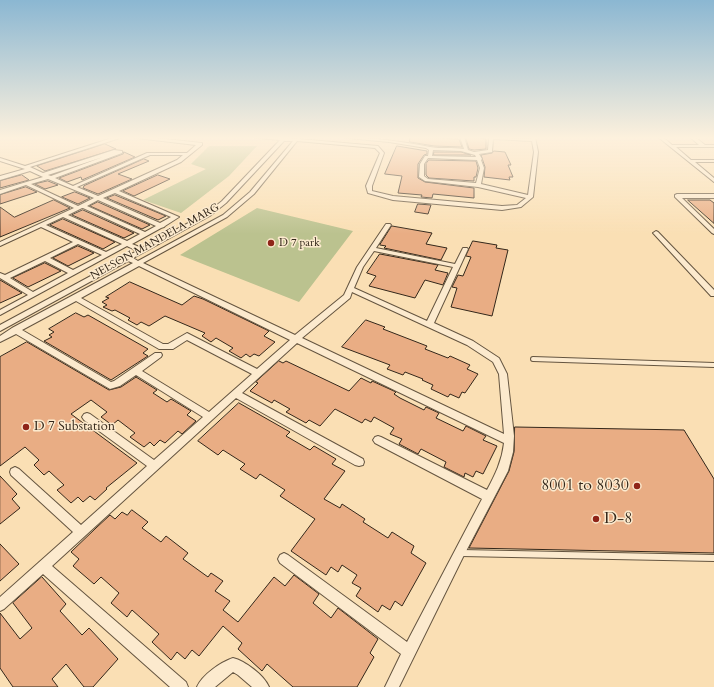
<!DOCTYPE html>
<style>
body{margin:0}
canvas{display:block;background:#fadfb4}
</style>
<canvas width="714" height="687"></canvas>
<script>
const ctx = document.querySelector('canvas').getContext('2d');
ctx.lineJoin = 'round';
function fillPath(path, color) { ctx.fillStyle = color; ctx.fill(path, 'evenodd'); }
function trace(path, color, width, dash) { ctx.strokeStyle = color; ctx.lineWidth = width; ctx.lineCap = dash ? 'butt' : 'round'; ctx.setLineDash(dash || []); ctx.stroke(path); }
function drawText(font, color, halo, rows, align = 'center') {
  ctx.font = font + ' Cardo,serif'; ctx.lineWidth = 3; ctx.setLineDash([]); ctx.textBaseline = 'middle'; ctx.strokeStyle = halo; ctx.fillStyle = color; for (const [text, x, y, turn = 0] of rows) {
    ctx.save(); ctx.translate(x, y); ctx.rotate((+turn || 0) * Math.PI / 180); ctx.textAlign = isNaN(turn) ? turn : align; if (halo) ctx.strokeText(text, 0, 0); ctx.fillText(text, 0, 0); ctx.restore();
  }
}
fillPath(new Path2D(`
 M209,146H257L229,176L181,213L143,200L206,169L191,164Z
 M257,208L353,231L299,302L180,255Z`), '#bbc28f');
const building = new Path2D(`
 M410,137L459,139L462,147L434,146L410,142Z
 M469,137L486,139V149L474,150L469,149L466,139Z
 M105,144L116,149L45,171L37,166Z
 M397,146L427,151V154L424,155L418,164V178L425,182L474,188V198L433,194L432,198L421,197L422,195L398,193L402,176L385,174Z
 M494,151L505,152L511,165H508L513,177H509L510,180L484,177L485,167L481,155L492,153Z
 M124,152L135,157L82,180L81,177L67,182L59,178L123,154Z
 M434,152H461L471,155H434Z
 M144,159L149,161L118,174L132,179L98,194L83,188L84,186Z
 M429,160L476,161L478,168L476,177H474V181L429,178L426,175V164Z
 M22,175L29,180L0,188V181Z
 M158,175L170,179L134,196L123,191Z
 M48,181L58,185L45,189L35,184Z
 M26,187L37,192L0,204V195Z
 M75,192L90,198L78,204L62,197Z
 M115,195L166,216L158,220L107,198Z
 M54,200L70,208L0,237V207L14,217Z
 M688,200H710L714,203V223Z
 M98,202L150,225L142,229L90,206Z
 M418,204L431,205L428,214L415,212Z
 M83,210L134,233L124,238L72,215Z
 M63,219L115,242L103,249L50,225Z
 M392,226L432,233L426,244L447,248L441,260L384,248L386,246L380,245Z
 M473,241L497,245L496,248L508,250L492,316L451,307L457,288L452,287L458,275L463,276L471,257L466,256Z
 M78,246L94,253L68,266L53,258Z
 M380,254L438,265L435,270L448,273L443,285L425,280L415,298L369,286L376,276L367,273Z
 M45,263L61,271L28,287L13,278Z
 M0,280L22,293L0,303Z
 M130,282L182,305L194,296L203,299L269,331L264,336L275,342L259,356L254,354L250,357L246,354L241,358L229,351L233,348L216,338L211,342L202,336L205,333L165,316L149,326L141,322L137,325L128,320L130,318L115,310L112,311L103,307L107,305L102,302L109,298L106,297Z
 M76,313L84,317L88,315L148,349L143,353L148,356L111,380L44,341L52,337L49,335L54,332L49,329Z
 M366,320L385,327L383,329L427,346L425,349L448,358L450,356L470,365L467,369L478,374L465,393L462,392L459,398L450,394L448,397L431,389L433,385L422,380L423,379L405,372L403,375L387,369L390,365L342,347Z
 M27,342L109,390L121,387L136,377L157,390L153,393L167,402L171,399L191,411L187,415L196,421L182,434L178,431L165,443L160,440L154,446L150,442L144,447L130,437L135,433L118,420L112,425L101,417L107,412L91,400L71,414L137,463L106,488L107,489L95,500L90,496L83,502L78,497L71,503L57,490L64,485L49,471L44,475L34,465L39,460L25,447L0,466V357Z
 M279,361L283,363L286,361L349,391L361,378L371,383L372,381L396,392L394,394L400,398L424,410L426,407L439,413L436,418L463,431L466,426L486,436L483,440L497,446L483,474L476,471L473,477L465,473L464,477L444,467L446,462L421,449L418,454L399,444L402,439L390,434L394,428L374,417L371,422L365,419L362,423L335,409L320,426L309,420L306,423L286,412L290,409L274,400L272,403L250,391L258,383L256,382Z
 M239,403L290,432L286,436L310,450L314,446L336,459L332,464L345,471L324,499L340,508L342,504L365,519L363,522L388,538L392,532L414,546L411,553L426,563L402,606L395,601L390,610L382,605L378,612L356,596L361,588L352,583L357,575L342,565L338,572L331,567L326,575L291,551L315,519L280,496L285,490L260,474L256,479L240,469L245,464L223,450L218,455L198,441Z
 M515,427L684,430L714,479V553L469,548L509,471L514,452Z
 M0,476L17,494L12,499L20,508L0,524Z
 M132,510L148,522L142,528L161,542L166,536L188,553L183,559L208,577L211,573L223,581L215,591L230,601L223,610L238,622L274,577L285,586L294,575L319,594L313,603L331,618L338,608L378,639L370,653L374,657L357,687H293L267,664L262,671L238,649L242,643L223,626L199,656L192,650L185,659L177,652L171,660L152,642L159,634L132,610L127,617L111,603L119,593L101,577L94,584L73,566L79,559L71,552L96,528L110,515L115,519L122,512L127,515Z
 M0,544L19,564L0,581Z
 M42,577L66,604L60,611L82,635L89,628L118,659L93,687H84L66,664L52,679L58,687H13L0,668V613L20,639L32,628L13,603Z`);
fillPath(building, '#e9ad84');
trace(building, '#33271a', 1);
const laneFar1 = new Path2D(`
 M533,359L714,365`);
const lane = new Path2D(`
 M461,553L714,558`);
const street = new Path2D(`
 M115,137H123L30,167L43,173L114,150L122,151V153L55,178L73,186L147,153H187L196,145L128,137H147L202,143V145L181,162L119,191L179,217L165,226L164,227L161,228L132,244L142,248L207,213L222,201L280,140L248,137H287L295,139L300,137L299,139L378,146L384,153L372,186V191L393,196L502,206L517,205L526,198L478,187L425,181L419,177L420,164L425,156H428L429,150L426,148L389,142L338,137C369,137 400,141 430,147C441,149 453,147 464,149L460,137H464L468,150L474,152L488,150L489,138L485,137L531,139V137H535L538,152L533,197L521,207L502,210L393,200L368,193L366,186L380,153L375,148L297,141L254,194L227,217L143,263L295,335L344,295L357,267L386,224H390L391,225L376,248L455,264L463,248H467L468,249L434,323L473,341L499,358L507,374L514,436L513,452L508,471L463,557L399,687H385L401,654L280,563L278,559L280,555L284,553L288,555L407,642L482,499L375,443L373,440L375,437L378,436L381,437L487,490C495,475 502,461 504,443L297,343L242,393L363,459L364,462L363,465L359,466L355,465L236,398L52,566L186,682L188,687H170L43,574L4,609L0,611V597L73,532L11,475L10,472L11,469L15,467L19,469L81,525L147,466L84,420L82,417L84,414L87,413L90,414L154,460L203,417L136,375L120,386L110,389L16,334L0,342V336L12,328L133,263L128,261L0,331V325L137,251L127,246L0,315V310L28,295L0,278V273L5,275L73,242L41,227L0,246V242L74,208L26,185L0,194V190L43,177L30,171L0,180V176L25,169L0,161V158L25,166ZM493,139L532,141L534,152L528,195L481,184L484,168L481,160L482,159L479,154L492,152ZM284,141H293L250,192L223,215L138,261L133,258L211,215L226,203ZM433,150L461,151L475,155L476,157L432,156ZM150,155H183L177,160L98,196L77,187ZM103,157L51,176L48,175ZM428,158L477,160L480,168L476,183L428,179L424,176V164ZM48,179L94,198L78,206L31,184ZM115,193L171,217L160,223L103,198ZM98,200L156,226L145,232L87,206ZM82,208H83L140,234L127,241L68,215ZM63,217L122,244L106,252L46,225ZM78,244L102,255L73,270L50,258ZM374,251L453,267L427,321L354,288L363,267ZM45,261L68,273L33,292L10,278ZM139,266L290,340L257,369L187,333L168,344H163L81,298ZM352,292L467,345L493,362L499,374L504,434L302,338L350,298ZM76,301L159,349H173L187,340L252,374L209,412L142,371L161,357L162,355L161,353H155L114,381L111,382L22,330Z
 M658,137H663L672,145H699L690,137H695L705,145H714V147H676L691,160H714V162H695L714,178V182Z
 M677,194H714V198H682L714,229V234L712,233L675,197V195Z
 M656,231L658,232L714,290V296H711L654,234L653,233Z
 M233,658C245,661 264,675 269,687H252L238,675L233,672L215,687H197C202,675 221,662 233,658Z`);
trace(laneFar1, '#655540', 6);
trace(lane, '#655540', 8);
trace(street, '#655540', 2);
trace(laneFar1, '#fceace', 4);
trace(lane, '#fceace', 6);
fillPath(street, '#fceace');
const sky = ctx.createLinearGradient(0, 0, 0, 234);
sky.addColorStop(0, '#8bb7d2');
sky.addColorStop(0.59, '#fdf1dd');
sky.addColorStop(1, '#fdf1dd00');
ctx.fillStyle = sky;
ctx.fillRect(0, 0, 714, 234);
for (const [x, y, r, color] of [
 [271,243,4,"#8f2418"],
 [26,427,4,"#8f2418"],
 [637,486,4,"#8f2418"],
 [596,519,4,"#8f2418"]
]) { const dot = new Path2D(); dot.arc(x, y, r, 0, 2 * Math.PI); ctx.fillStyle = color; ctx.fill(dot); trace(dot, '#fceace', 1.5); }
drawText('11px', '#33271a', '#fceace', [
 ["NELSON MANDELA MARG",155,242,-29]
]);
drawText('11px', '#33271a', '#fceace', [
 ["D 7 park",279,243]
], 'left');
drawText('13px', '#33271a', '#fceace', [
 ["D 7 Substation",34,427]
], 'left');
drawText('16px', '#33271a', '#fceace', [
 ["8001 to 8030",629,486],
 ["D-8",604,519,"left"]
], 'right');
</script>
